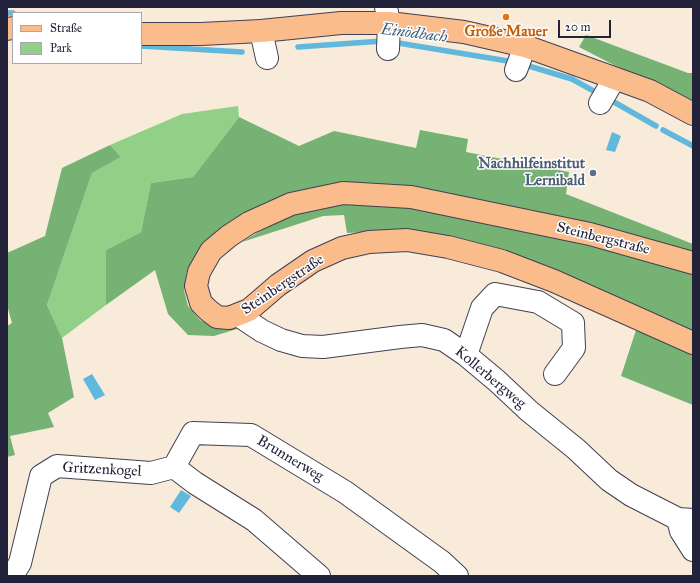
<!DOCTYPE html>
<meta charset="utf-8">
<style>
body{margin:0}
#map{position:relative;width:700px;height:583px;overflow:hidden;background:#f8ebda;font-family:"IM FELL Great Primer",serif}
canvas{display:block}
.frame{position:absolute;inset:0;border:8px solid #22223b;pointer-events:none}
.legend{position:absolute;left:12px;top:12px;width:130px;height:52px;box-sizing:border-box;background:#fff;border:1px solid #a7a7b1;margin:0;padding:5px 7px;list-style:none;font-size:12px;color:#22223b}
.legend li{display:flex;align-items:center;gap:8px;height:20px}
.legend b{width:20px;border:1px solid #a7a7b1}
.scale{position:absolute;left:558px;top:20px;width:53px;height:18px;box-sizing:border-box;border:2px solid #22223b;border-top:0;padding-left:5px;font-size:12px;line-height:14px;white-space:nowrap;color:#22223b;-webkit-text-stroke:3px #fff;paint-order:stroke}
</style>
<div id="map">
<canvas width="700" height="583"></canvas>
<div class="frame"></div>
<ul class="legend">
<li><b style="height:5px;background:#f9bc8a"></b>Straße</li>
<li><b style="height:11px;background:#92d087"></b>Park</li>
</ul>
<div class="scale">20 m</div>
</div>
<script>
const ctx = document.querySelector('canvas').getContext('2d');
ctx.lineJoin = 'round';
function fillPath(path, color) { ctx.fillStyle = color; ctx.fill(path, 'evenodd'); }
function trace(path, color, width, dash) { ctx.strokeStyle = color; ctx.lineWidth = width; ctx.lineCap = dash ? 'butt' : 'round'; ctx.setLineDash(dash || []); ctx.stroke(path); }
function drawText(font, color, halo, rows, align = 'center') {
  ctx.font = font + ' "IM FELL Great Primer",serif'; ctx.lineWidth = 3; ctx.setLineDash([]); ctx.textBaseline = 'middle'; ctx.strokeStyle = halo; ctx.fillStyle = color; for (const [text, x, y, turn = 0] of rows) {
    ctx.save(); ctx.translate(x, y); ctx.rotate((+turn || 0) * Math.PI / 180); ctx.textAlign = isNaN(turn) ? turn : align; if (halo) ctx.strokeText(text, 0, 0); ctx.fillText(text, 0, 0); ctx.restore();
  }
}
fillPath(new Path2D(`
 M238,106L239,117L193,177L151,183L141,232L106,250V305L62,338L47,305L92,173L121,157L110,145L182,114Z`), '#92d087');
fillPath(new Path2D(`
 M586,35L688,73H693V106L579,47Z
 M239,117L299,146L334,131L416,148L420,130L468,139L466,152L569,172L566,194L693,244V255L328,187L199,250L187,271L184,290L188,306L200,320L217,328H240L214,336L188,335L168,314L155,270L106,305V250L141,232L151,183L193,177Z
 M110,145L121,157L92,173L47,305L62,338L74,397L48,413L54,427L10,436L15,455L7,457V326L12,323L7,305V253L45,236L62,168Z
 M373,204L448,213L607,249L693,273V333L382,231L347,233L344,215L323,216L242,242C271,224 299,210 333,205C346,203 360,204 373,204Z
 M637,327L693,353V405L621,376Z`), '#75b274');
fillPath(new Path2D(`
 M612,132L621,136L615,152L606,150Z
 M92,374L105,395L95,400L83,379Z
 M181,490L191,496L179,513L170,507Z`), '#60b8dd');
trace(new Path2D(`
 M7,13H13
 M392,42L514,62
 M141,46L242,52
 M298,47L383,41
 M522,64L572,79L599,94
 M607,98L656,126
 M663,130L693,146`), '#60b8dd', 5.5);
const minor = new Path2D(`
 M386,7L389,23L388,49
 M261,31L267,58
 M516,70L525,46
 M600,103L614,79
 M238,315L262,331L281,340L302,346L323,347L400,337L422,335L444,340L466,355L497,381L529,411L576,449L609,480L631,495L678,519L693,520
 M466,355L482,308L495,294L538,302L573,323L574,348L555,374
 M174,467L193,433L251,435L345,492L442,562L457,576
 M174,467L195,483L254,520L319,576
 M678,519L681,531L693,550
 M12,576L20,563L41,476L57,466L151,473L174,467`);
const major = new Path2D(`
 M7,29L13,28
 M141,34H201L261,31L341,23H389L464,32L525,46L650,91L693,114
 M693,263L590,234L411,197L343,193L291,204L249,223L229,236L211,251L199,272L196,286L201,303L208,310L217,317L229,318L249,310L278,285L313,261L342,248L369,242L407,240L448,247L502,261L554,281L693,343`);
trace(minor, '#424053', 24);
trace(major, '#424053', 24);
trace(minor, '#fff', 22);
trace(major, '#f9bc8a', 22);
for (const [x, y, r, color] of [
 [506,17,4,"#e8710a"],
 [593,173,4,"#5c6f8a"]
]) { const dot = new Path2D(); dot.arc(x, y, r, 0, 2 * Math.PI); ctx.fillStyle = color; ctx.fill(dot); trace(dot, '#fff', 1.5); }
drawText('bold 15px', '#c56008', '#fff', [
 ["Große Mauer",506,32]
]);
drawText('bold 15px', '#4e5e75', '#fff', [
 ["Nachhilfeinstitut",585,164],
 ["Lernibald",585,181]
], 'right');
drawText('15px', '#22223b', '#fff', [
 ["Steinbergstraße",603,239,14],
 ["Steinbergstraße",283,285,-34],
 ["Kollerbergweg",490,378,40],
 ["Brunnerweg",290,459,31],
 ["Gritzenkogel",102,470,3]
]);
drawText('italic 16px', '#3b5e7c', '#fff', [
 ["Einödbach",414,34,7]
]);
</script>
